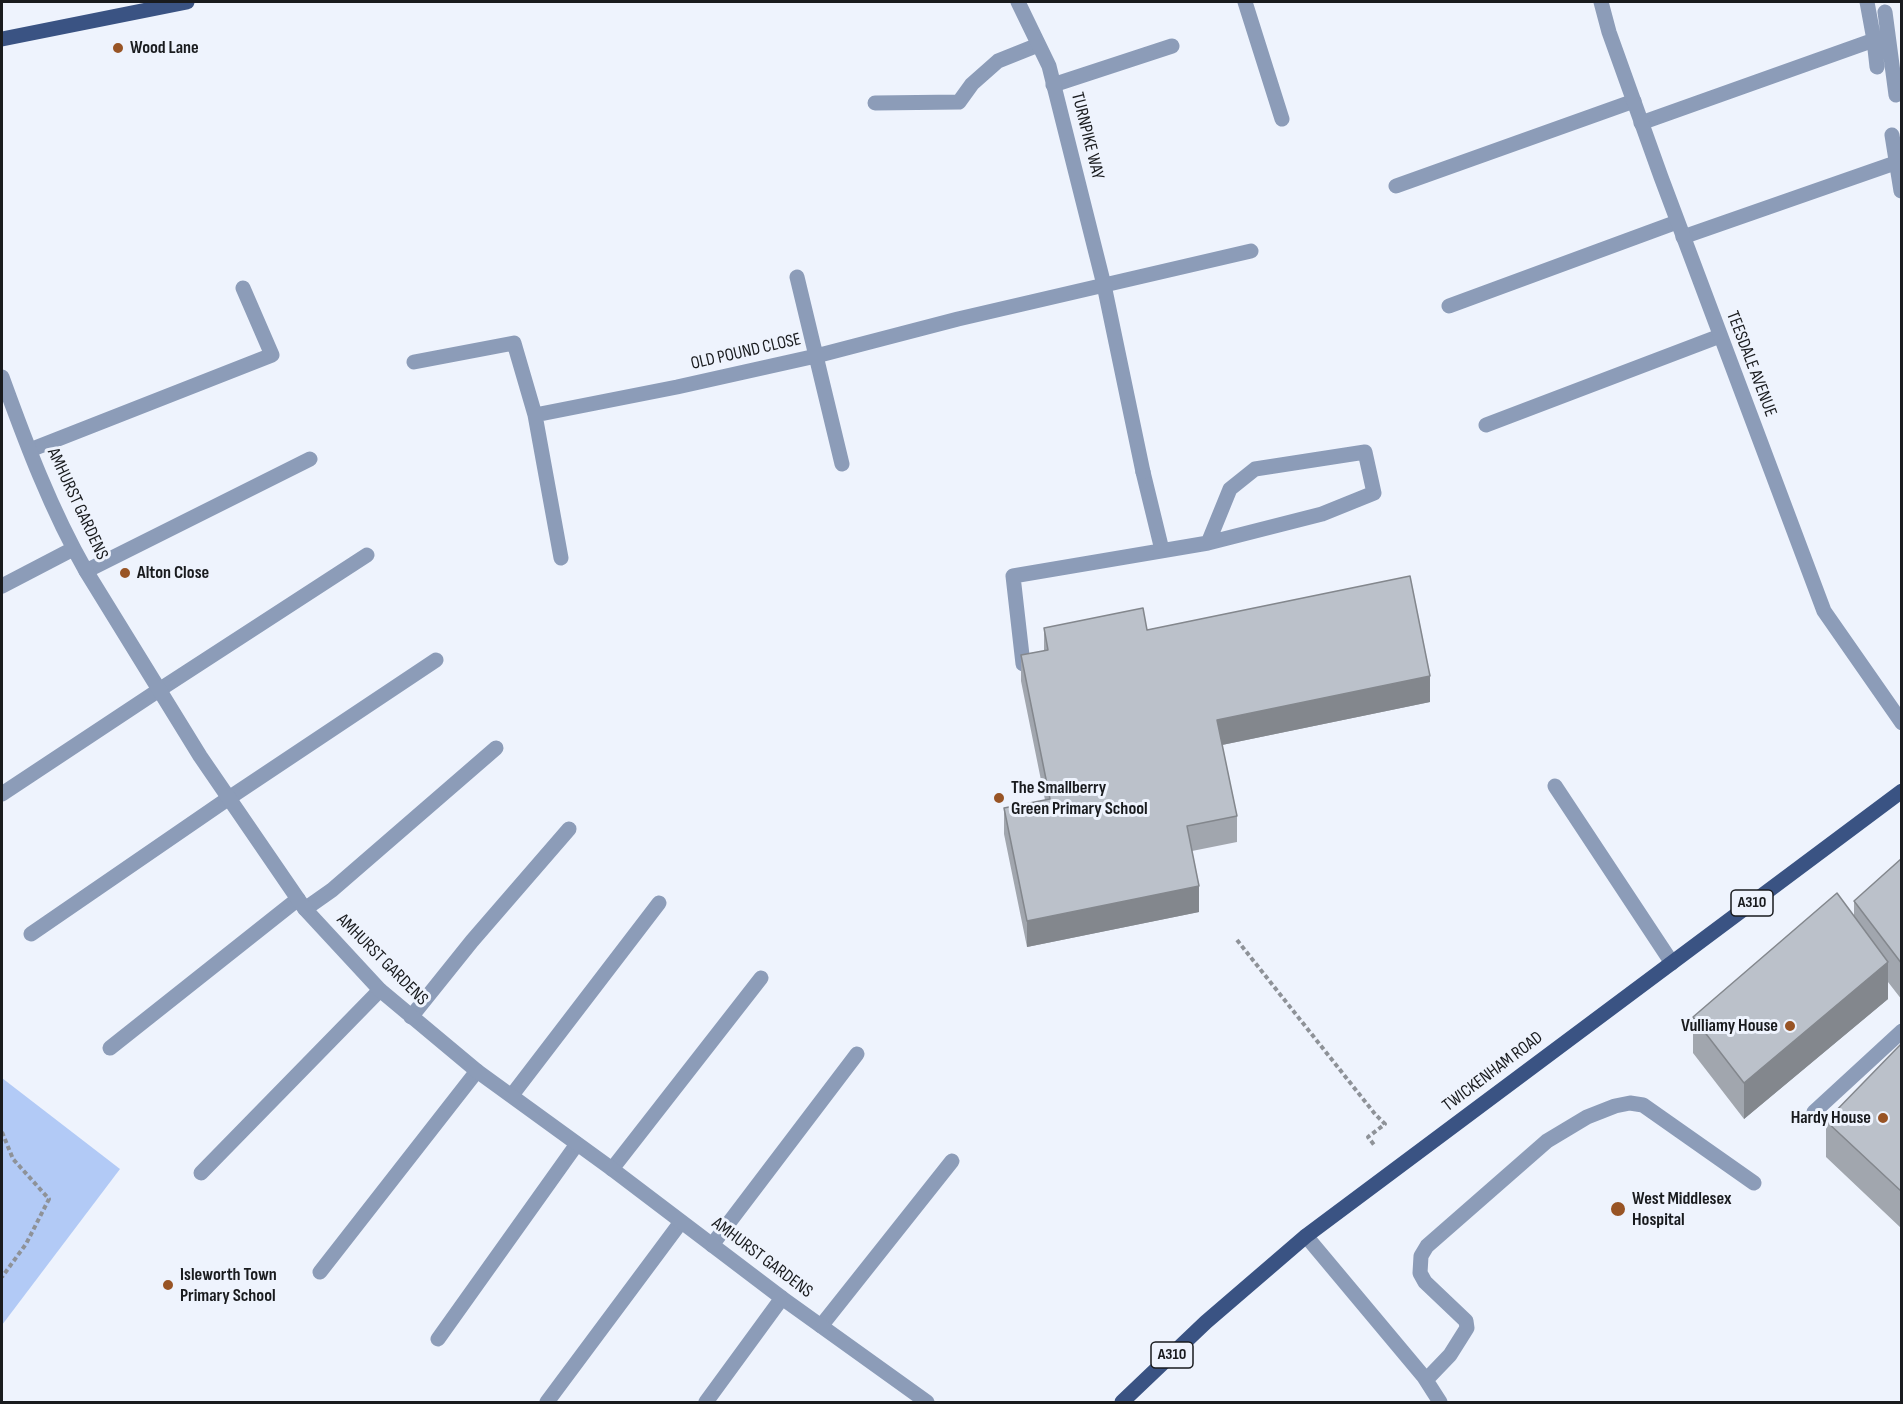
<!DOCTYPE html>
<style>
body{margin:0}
#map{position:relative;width:1903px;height:1404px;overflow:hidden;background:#eef3fd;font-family:"Sofia Sans Condensed",sans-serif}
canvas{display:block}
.frame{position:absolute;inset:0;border:3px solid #191b1e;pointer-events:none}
</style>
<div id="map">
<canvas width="1903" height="1404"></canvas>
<div class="frame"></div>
</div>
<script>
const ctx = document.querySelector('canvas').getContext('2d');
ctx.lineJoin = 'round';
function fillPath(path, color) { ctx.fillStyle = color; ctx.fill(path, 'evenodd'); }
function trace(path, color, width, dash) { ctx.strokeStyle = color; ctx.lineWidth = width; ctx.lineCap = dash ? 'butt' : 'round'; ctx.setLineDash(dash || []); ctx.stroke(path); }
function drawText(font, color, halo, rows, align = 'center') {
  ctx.font = font + ' "Sofia Sans Condensed",sans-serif'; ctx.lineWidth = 6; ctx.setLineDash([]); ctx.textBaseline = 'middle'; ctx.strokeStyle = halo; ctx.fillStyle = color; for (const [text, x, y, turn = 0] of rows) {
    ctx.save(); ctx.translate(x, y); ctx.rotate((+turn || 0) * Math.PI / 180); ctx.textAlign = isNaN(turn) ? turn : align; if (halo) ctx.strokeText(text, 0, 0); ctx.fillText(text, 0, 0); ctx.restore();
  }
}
fillPath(new Path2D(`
 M2,1078L120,1169L2,1325Z`), '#b2caf6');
trace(new Path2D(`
 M1237,940L1375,1114L1385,1124L1368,1137L1375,1146
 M2,1132L13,1159L49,1199L26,1244L2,1277`), '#8e9298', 4, [4.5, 3]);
trace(new Path2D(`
 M1245,2L1282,119
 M1867,2L1874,40L1877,67
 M1885,12L1896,95
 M1053,85L1172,46
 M875,103L959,102L972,84L998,61L1038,45
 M1641,123L1874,40
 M1892,135L1901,191
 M1396,186L1634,101
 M1683,237L1895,163
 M1449,306L1677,222
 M1486,425L1720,336
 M30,450L272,355L243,288
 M1143,472L1162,550
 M86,571L310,459
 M1023,664L1013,576L1208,543L1230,489L1255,469L1365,452L1374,493L1322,514L1208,543
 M1555,786L1672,963
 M2,794L159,690L367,555
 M305,909L332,890L496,748
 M31,934L229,798L436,660
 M411,1017L472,941L569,829
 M110,1048L298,899
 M512,1095L659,903
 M1814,1112L1902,1031
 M612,1169L761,978
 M201,1173L380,990
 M1306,1236L1424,1377L1440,1402
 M712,1245L857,1054
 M320,1272L477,1071
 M821,1326L952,1161
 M438,1339L577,1144
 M1426,1380L1450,1355L1467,1328L1466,1321L1425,1282L1420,1273L1421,1256L1427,1246L1547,1141L1587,1117L1615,1106L1630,1103L1643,1105L1754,1183
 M547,1402L681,1222
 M706,1402L782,1298`), '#8c9cb8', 15);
trace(new Path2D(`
 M1018,2L1049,66L1104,285L1143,472
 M1601,2L1609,32L1661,177L1824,611L1902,723
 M797,277L842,464
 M414,362L514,343L535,415
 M2,377C26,443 51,510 86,571L200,756L298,899L305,909L380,990L477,1071L612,1169L782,1298L927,1402
 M561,558L535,415L677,387L816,356L958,319L1251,251
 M2,586L73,549`), '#8c9cb8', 15);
trace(new Path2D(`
 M2,39L187,2
 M1122,1402L1206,1322L1306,1236L1902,791`), '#3a5383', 15);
fillPath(new Path2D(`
 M1044,628L1147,630L1430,702L1222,745L1237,816V842L1192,851L1199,912L1027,947L1004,834V808L1045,800L1021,681V655L1044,651Z
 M1902,858V1000L1888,982V999L1744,1119L1693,1053V1017L1854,916V901Z
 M1902,1043V1229L1826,1157V1121Z`), '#a1a6ae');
fillPath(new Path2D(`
 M1430,676V702L1217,746V720Z
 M1199,886V912L1027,947V921Z
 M1888,962V999L1744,1119V1083Z`), '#83878d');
const building = new Path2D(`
 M1410,576L1430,676L1217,720L1237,816L1187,826L1199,886L1027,921L1004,808L1050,799L1021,655L1048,650L1044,628L1143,608L1147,630Z
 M1902,858V964L1854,901Z
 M1837,893L1888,962L1744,1083L1693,1017Z
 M1902,1043V1192L1826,1121Z`);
fillPath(building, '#bbc1ca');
trace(building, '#83878d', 1.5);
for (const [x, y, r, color] of [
 [118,48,6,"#985425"],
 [125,573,6,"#985425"],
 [999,798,6,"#985425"],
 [1790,1026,6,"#985425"],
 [1883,1118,6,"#985425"],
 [1618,1209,8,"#985425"],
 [168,1285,6,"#985425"]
]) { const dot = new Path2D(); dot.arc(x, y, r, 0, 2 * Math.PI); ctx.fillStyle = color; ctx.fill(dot); trace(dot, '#eef3fd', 2); }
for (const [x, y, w] of [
 [1752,903,42],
 [1172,1355,42]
]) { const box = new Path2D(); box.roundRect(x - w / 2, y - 13, w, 26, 4.5); ctx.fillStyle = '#eef3fd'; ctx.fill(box); trace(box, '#191b1e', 1.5); }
drawText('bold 16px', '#191b1e', null, [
 ["A310",1752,903],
 ["A310",1172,1355]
]);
drawText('bold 18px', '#191b1e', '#eef3fd', [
 ["Wood Lane",130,48],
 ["Alton Close",137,573],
 ["The Smallberry",1011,788],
 ["Green Primary School",1011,809],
 ["Vulliamy House",1778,1026,"right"],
 ["Hardy House",1871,1118,"right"],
 ["West Middlesex",1632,1199],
 ["Hospital",1632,1220],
 ["Isleworth Town",180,1275],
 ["Primary School",180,1296]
], 'left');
drawText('18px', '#191b1e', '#eef3fd', [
 ["TURNPIKE WAY",1087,136,76],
 ["OLD POUND CLOSE",746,352,-13],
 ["TEESDALE AVENUE",1751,364,69],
 ["AMHURST GARDENS",77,504,65],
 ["AMHURST GARDENS",382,960,45],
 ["TWICKENHAM ROAD",1493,1072,-37],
 ["AMHURST GARDENS",762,1258,37]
]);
</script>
